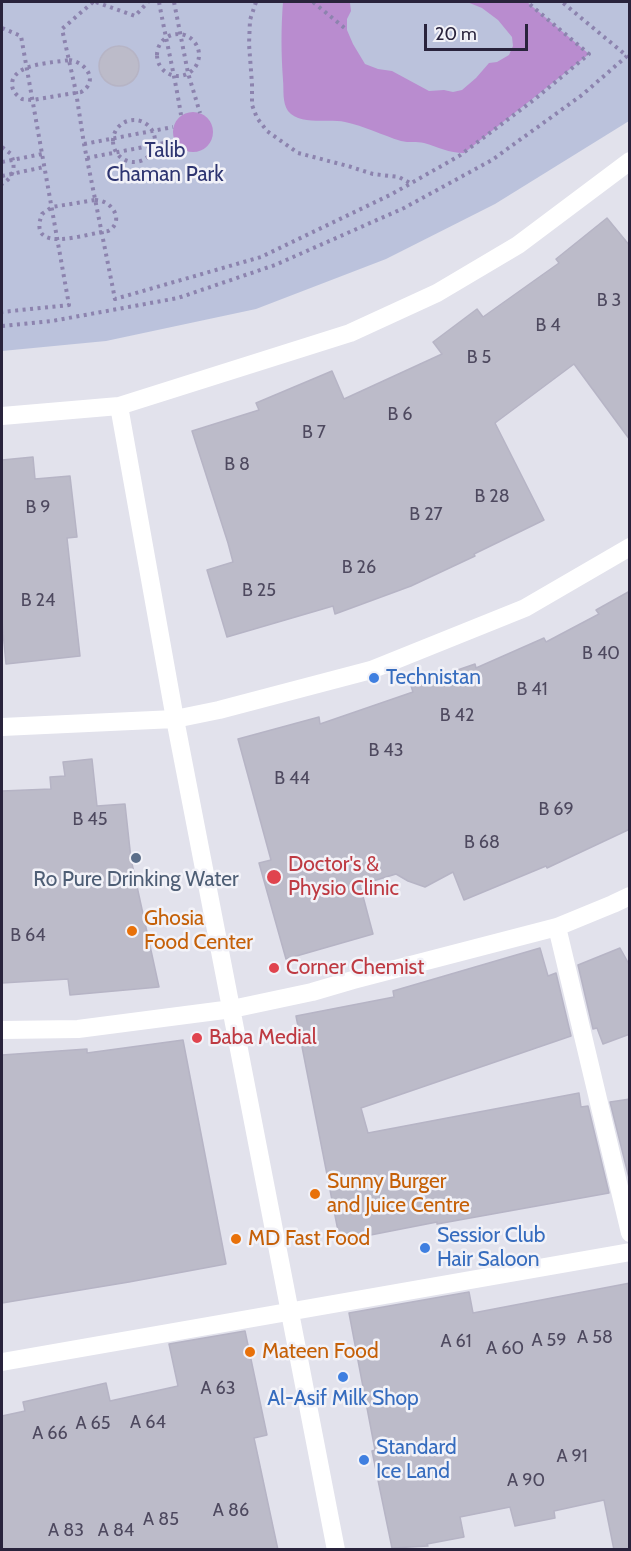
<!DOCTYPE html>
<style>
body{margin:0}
#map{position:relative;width:631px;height:1551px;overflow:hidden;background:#e2e2ec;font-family:Cabin,sans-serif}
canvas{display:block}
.frame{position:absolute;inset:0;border:3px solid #29233c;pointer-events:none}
.scale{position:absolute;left:424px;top:24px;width:104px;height:27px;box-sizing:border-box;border:3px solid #29233c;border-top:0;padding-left:8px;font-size:18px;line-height:21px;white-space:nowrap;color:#29233c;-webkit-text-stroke:4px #f2f2f8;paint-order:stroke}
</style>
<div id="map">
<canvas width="631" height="1551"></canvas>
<div class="frame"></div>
<div class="scale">20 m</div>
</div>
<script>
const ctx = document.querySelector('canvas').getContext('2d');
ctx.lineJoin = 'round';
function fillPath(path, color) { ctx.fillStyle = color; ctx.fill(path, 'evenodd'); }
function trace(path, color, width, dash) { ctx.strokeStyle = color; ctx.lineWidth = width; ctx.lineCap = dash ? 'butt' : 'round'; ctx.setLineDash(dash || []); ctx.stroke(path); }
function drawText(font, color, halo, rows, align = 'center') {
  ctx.font = font + ' Cabin,sans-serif'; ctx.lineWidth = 5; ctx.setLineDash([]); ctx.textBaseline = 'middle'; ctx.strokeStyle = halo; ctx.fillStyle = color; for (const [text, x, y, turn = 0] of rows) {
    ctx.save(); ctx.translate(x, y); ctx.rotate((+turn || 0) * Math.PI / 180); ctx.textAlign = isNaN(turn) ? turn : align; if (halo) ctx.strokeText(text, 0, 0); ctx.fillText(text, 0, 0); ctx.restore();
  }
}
fillPath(new Path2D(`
 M2,2H629V121L495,204L386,259L256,309L106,341L2,351Z`), '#bbc2dc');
fillPath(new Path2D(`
 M283,2H354L350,3L351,11L347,19V30L353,44L365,64L378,69L392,71L429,91L444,90L453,92L462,90L476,78L489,63L497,62L509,55L513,46L512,37L498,20L482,8L467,2H527L589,54L464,153C449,153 438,147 424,143C417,141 409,143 401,141C382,135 364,126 345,122C328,118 300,126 288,111C282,102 284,90 283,80C281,53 281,28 283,2Z
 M173 132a20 20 0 1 1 40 0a20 20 0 1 1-40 0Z`), '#b98ccf');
const building = new Path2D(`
 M99 66a20 20 0 1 1 40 0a20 20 0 1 1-40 0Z
 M607,218L630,246V440L574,364L495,423L544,520L474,554L475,556L411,586L335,614L333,606L227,637L207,570L233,562L228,543L192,431L259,410L256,403L332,371L344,399L442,354L433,342L477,309L483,317L559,263L556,259Z
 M33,457L35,479L70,476L77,537L67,538L80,656L6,664L2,622V460Z
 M630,591V829L547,868L546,866L464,900L453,872L425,887L408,881L396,874L360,885L373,934L286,959L259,863L271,860L238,739L319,717L320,724L413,692L411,686L475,664L476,668L544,638L546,642L599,614L596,610Z
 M92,759L97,806L125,804L131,859L159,987L70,995L68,979L2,983V791L51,789L50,777L65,776L63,762Z
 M540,948L548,976L556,973L571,1036L361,1108L368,1133L579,1093L581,1107L588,1106L609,1193L437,1224V1222L340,1241L296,1016L394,997L393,991Z
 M620,948L630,966V1034L603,1044L597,1028L593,1029L578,965Z
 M183,1040L226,1264L129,1282L2,1303V1055L87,1049V1053Z
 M630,1099V1182L610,1102Z
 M630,1283V1550H614L604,1500L554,1511L555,1518L515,1526L510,1507L460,1517L464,1537L427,1544L428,1546L392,1548L372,1451L375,1450L349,1313L469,1292L473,1313Z
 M245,1331L267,1435L254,1438L278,1550H2V1416L25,1411L23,1402L106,1383L110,1401L178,1386L169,1344Z`);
fillPath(building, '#bcbbc9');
trace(building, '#b6b4c5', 1.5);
trace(new Path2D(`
 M93,2L62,29L76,92L84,144L115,299L261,257L392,194L459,156L535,99L589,54L527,2
 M96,2L135,16L148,2
 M159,2C166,40 175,77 181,115
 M174,2L188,73L200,113
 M256,2L250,20L249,44L252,84V105L257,118L267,131L298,153L348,166L373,174L399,177L410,183
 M313,2L347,30
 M2,28L21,36L69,305L2,312
 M157 55a21 21 0 1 1 42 0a21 21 0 1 1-42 0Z
 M69,60C87,62 99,82 81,92L32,100L22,99C17,96 12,91 12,84C13,63 53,63 69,60Z
 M113 141a21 21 0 1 1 42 0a21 21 0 1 1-42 0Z
 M84,144L173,127
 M2,147L11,154C16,167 14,177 2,184
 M87,158L175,141
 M2,162L42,154
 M2,176L44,167
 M95,200C113,200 125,222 108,231C88,233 26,256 42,214L52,207Z
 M2,326L52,321L178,298L275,265L404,208L492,160L582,95L627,56L562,2`), '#8c83ae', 4, [3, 4.5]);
trace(new Path2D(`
 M119,406L175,719L336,1550
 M2,416L119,406L350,333L437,293L518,245L630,161
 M2,727L175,719L219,710L371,670L525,608L630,547
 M557,927L630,1233
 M2,1030L78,1029L232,1009L312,992L353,980L557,927L613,904L630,896
 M2,1362L630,1252`), '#fff', 18);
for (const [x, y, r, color] of [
 [374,678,6,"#3f7fe0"],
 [136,858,6,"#5c6f8a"],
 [274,877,8,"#e0444e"],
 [132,931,6,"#e8710a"],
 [274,968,6,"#e0444e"],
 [197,1038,6,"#e0444e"],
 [315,1194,6,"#e8710a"],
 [236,1239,6,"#e8710a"],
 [425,1248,6,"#3f7fe0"],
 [250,1352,6,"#e8710a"],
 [343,1377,6,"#3f7fe0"],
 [364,1460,6,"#3f7fe0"]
]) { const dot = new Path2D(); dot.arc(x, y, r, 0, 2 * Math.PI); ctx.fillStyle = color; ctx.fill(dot); trace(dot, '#f2f2f8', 2); }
drawText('18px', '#4e495f', null, [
 ["B 3",609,301],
 ["B 4",548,326],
 ["B 5",479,358],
 ["B 6",400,415],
 ["B 7",314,433],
 ["B 8",237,465],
 ["B 28",492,497],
 ["B 9",38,508],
 ["B 27",426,515],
 ["B 26",359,568],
 ["B 25",259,591],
 ["B 24",38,601],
 ["B 40",601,654],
 ["B 41",532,690],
 ["B 42",457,716],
 ["B 43",386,751],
 ["B 44",292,779],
 ["B 69",556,810],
 ["B 45",90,820],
 ["B 68",482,843],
 ["B 64",28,936],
 ["A 58",595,1338],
 ["A 59",549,1341],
 ["A 61",456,1342],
 ["A 60",505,1349],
 ["A 63",218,1389],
 ["A 64",148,1423],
 ["A 65",93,1424],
 ["A 66",50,1434],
 ["A 91",572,1457],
 ["A 90",526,1481],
 ["A 86",231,1511],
 ["A 85",161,1520],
 ["A 83",66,1531],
 ["A 84",116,1531]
]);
drawText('21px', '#2e3571', '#f2f2f8', [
 ["Talib",165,151],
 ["Chaman Park",165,175]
]);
drawText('21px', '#366cbe', '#f2f2f8', [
 ["Technistan",386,678],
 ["Sessior Club",437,1236],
 ["Hair Saloon",437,1260],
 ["Al-Asif Milk Shop",343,1399,"center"],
 ["Standard",376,1448],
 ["Ice Land",376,1472]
], 'left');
drawText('21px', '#be3a42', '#f2f2f8', [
 ["Doctor's &",288,865],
 ["Physio Clinic",288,889],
 ["Corner Chemist",286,968],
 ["Baba Medial",209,1038]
], 'left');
drawText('21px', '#4e5e75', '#f2f2f8', [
 ["Ro Pure Drinking Water",136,880]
]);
drawText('21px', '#c56008', '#f2f2f8', [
 ["Ghosia",144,919],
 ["Food Center",144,943],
 ["Sunny Burger",327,1182],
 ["and Juice Centre",327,1206],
 ["MD Fast Food",248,1239],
 ["Mateen Food",262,1352]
], 'left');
</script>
